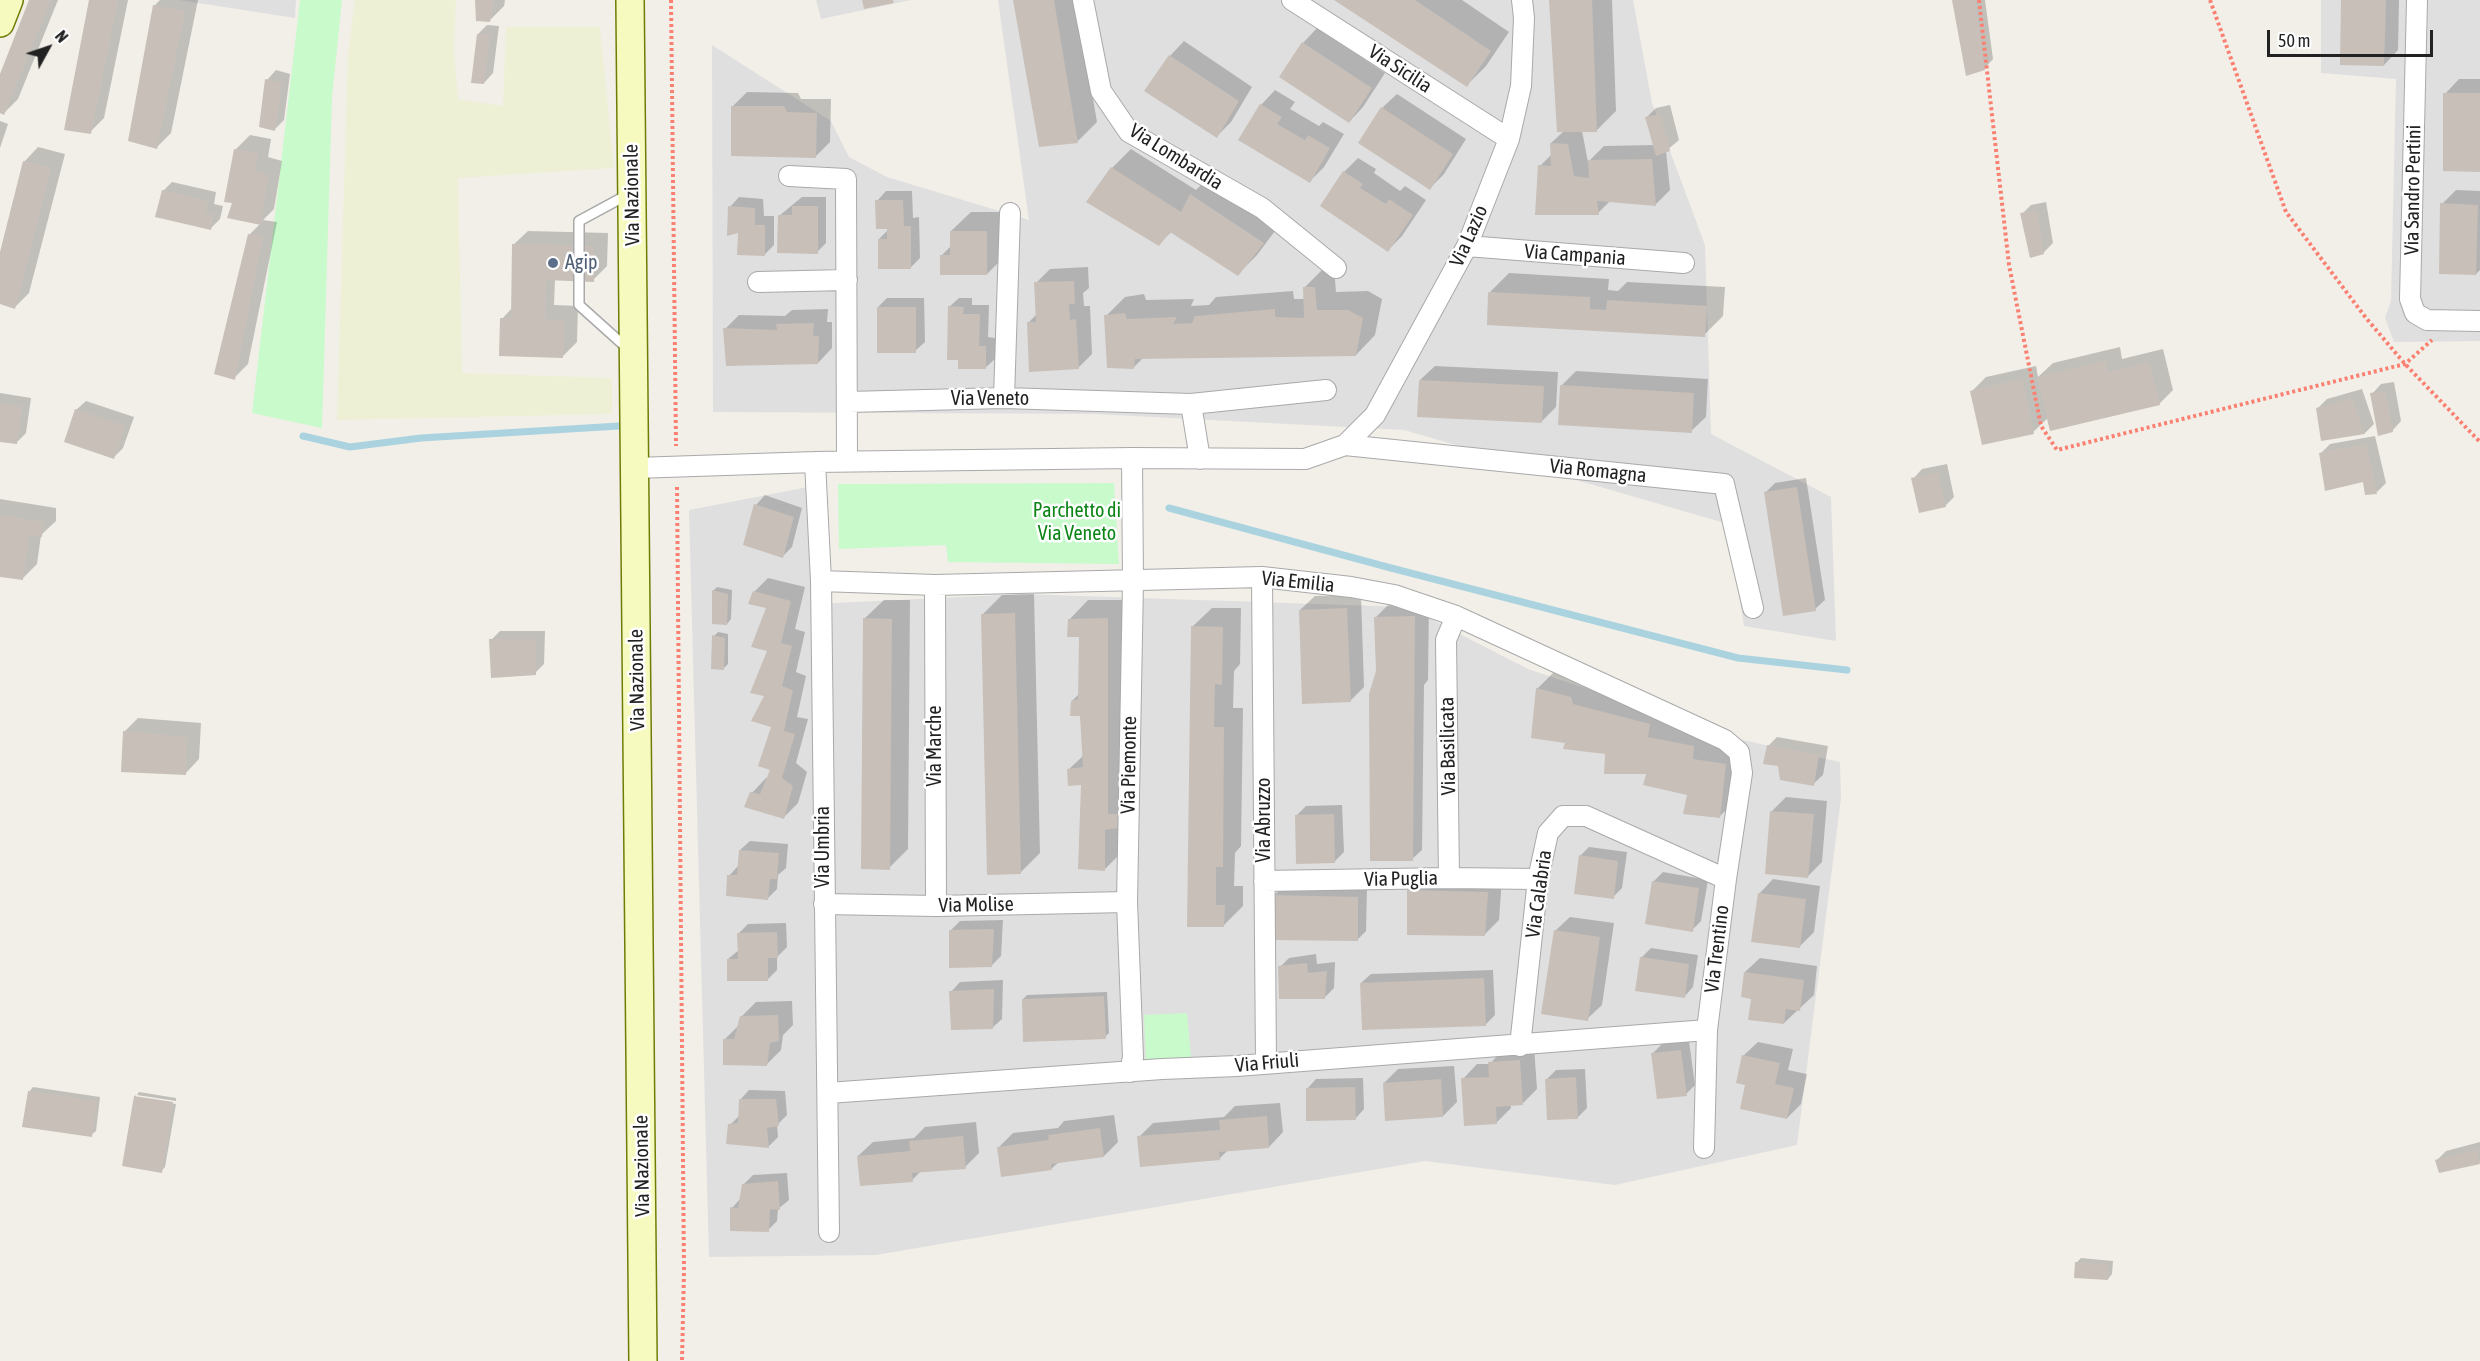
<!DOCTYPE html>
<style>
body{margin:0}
#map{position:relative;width:2480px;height:1361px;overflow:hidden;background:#f2efe9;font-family:"Asap Condensed",sans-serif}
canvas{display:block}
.north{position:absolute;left:18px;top:18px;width:60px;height:60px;-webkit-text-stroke:4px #fff;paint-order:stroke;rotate:50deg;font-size:16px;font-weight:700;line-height:24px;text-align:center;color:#222}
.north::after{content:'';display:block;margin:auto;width:21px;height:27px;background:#222;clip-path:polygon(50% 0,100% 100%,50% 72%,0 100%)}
.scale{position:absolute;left:2267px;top:30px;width:166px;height:27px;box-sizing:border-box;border:3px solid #222;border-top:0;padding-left:8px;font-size:18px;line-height:21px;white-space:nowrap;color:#222;-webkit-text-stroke:4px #fff;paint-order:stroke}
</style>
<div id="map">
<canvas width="2480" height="1361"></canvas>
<div class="north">N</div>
<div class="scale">50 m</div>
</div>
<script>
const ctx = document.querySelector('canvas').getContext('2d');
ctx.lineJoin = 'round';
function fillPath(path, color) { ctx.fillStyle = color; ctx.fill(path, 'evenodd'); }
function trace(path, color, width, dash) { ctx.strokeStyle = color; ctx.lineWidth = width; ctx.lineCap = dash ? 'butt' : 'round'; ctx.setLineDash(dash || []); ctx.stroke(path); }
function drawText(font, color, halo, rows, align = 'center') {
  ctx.font = font + ' "Asap Condensed",sans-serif'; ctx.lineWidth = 5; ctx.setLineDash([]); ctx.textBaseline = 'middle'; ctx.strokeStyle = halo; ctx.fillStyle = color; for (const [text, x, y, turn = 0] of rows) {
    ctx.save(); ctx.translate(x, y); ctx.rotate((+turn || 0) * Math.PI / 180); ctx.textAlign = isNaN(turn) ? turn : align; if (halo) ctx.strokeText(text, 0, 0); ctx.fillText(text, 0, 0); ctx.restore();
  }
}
fillPath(new Path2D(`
 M179,0H296L295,18Z
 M816,0H911L821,19Z
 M998,0H1633L1652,103L1705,245L1711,434L1831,497L1836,641L1744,626L1728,524L1404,430L1095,414L713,412L712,45L831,121L849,157L887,177L1029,220Z
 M2321,0H2480V341L2394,342L2385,318L2391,301L2396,79L2321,73Z
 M808,487L814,604L1022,594L1407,607L1528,669L1734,738L1840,762L1841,798L1797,1145L1615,1185L1425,1161L876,1255L709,1257L689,510Z`), '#e0dfdf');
fillPath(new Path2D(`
 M355,0H456L454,49L458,99L503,106L506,27H600L614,168L458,178L462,373L612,378V414L337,420L348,54Z`), '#eef0d5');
fillPath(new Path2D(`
 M300,0H342L332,97L322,428L252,413Z
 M1114,483L1119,564L948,562L946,545L839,549L838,484Z
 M1187,1013L1191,1058L1146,1060L1144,1015Z`), '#c8facc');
fillPath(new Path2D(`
 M31,0H58L18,99L4,113L0,111V78Z
 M91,0H128L104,118L90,132Z
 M160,0H198L171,133L157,147L154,6Z
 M476,0H505L504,6L490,20Z
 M1014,0H1076L1097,122L1078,141Z
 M1337,0H1462L1509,32L1486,66L1467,85Z
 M1551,0H1612L1616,111L1597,130L1582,131L1588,162L1604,146L1655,145L1647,117L1656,108L1670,105L1679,140L1666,151L1670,190L1656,204L1610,201L1598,213L1540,166L1552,154L1551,143L1564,131Z
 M1954,0H1985L1993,59L1984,69Z
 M2343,0H2399L2398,50L2384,65Z
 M487,25L499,26L493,73L484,83L478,34Z
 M1317,28L1385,73L1363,107L1349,122L1303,43Z
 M1184,41L1252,87L1231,122L1217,136L1170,56Z
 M276,70L290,74L284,120L275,129L267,80Z
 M2459,79H2480V170L2445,94Z
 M1275,90L1295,102L1290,109L1319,126L1323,122L1344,134L1324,167L1310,181L1261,105Z
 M747,92L798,93L801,99H831L830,142L816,156L733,106Z
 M1397,94L1466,139L1444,174L1430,188L1360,143L1382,108Z
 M0,121L8,124L0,148Z
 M250,135L271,139L268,157L282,161L274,209L263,220L277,222L248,364L234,378L250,234L261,223L234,202L236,149Z
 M38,147L65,154L29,293L15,307L0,303V258L24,162Z
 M1131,149L1196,190L1210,176L1281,223L1257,255L1238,274L1172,231L1159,244L1112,168Z
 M1358,158L1376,169L1374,173L1400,191L1405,186L1426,200L1402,236L1388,250L1344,172Z
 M172,182L216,192L214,204L223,206L220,219L211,228L163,191Z
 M2456,190L2480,191V270L2476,274L2442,204Z
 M886,191H912L913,218L919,217L920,258L911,267L879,239L888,230L877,201Z
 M739,197L763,199L764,216H774V245L765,254L739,231L730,207Z
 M802,197H826V243L817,252L779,216Z
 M2046,202L2053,243L2043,253L2022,214L2031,205Z
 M971,212H1005L1006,255L987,274L942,255L951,246V231Z
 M528,231L608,233L607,266L593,280L555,279L554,305L578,306L577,342L563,356L502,319L512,308L513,245Z
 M1088,267L1089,288L1083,293L1084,306H1090L1092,354L1078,368L1029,322L1037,314L1036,283L1050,269Z
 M1324,268H1334L1336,292L1368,291L1382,299L1375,335L1356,355L1143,358L1134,367L1106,316L1125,297L1144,294L1146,300L1194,299L1191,306L1209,305L1216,297L1293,291L1294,299H1305V287Z
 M1509,273L1609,279L1608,290L1618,291L1627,282L1725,287L1723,316L1704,335L1490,292Z
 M887,298H924L925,342L915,351L878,307Z
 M959,298H972V305H989L988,337L995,338V359L985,368L949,307Z
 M828,309L827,322H832V348L818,363L725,329L739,315L785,316L792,310Z
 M2120,347L2122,359L2163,349L2173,390L2159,404L2048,418L2033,432L1972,391L1986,377L2036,366L2038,377L2053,363Z
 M1435,366L1558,372L1556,407L1542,421L1420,380Z
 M1576,371L1708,379L1706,417L1691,431L1562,385Z
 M2394,382L2401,421L2392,431L2372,394L2381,384Z
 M2362,389L2374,424L2365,433L2322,439L2317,409L2327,399Z
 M0,393L31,398L26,433L17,442L0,440Z
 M86,401L134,417L123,448L114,457L76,410Z
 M2375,436L2386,483L2377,492L2364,480L2321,453L2330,444Z
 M1947,464L1954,497L1945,506L1913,479L1922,469Z
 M1806,478L1825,600L1815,609L1765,493L1775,483Z
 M765,495L802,508L792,547L783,556L756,505Z
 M0,499L56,508V521L41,535L37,564L23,578L0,576Z
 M768,578L805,587L795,629L805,632L796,672L806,676L797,717L808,719L796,763L807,772L798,803L784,817L752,793L766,778L768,779L772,769L773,726L766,695L769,650L768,607L754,592Z
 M717,587L732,590L731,619L727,624L713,591Z
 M1034,594L1040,853L1021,872L983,614L1002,595Z
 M1361,595L1364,687L1350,701L1300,610L1315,596Z
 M884,600H910L908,849L889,868L864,619Z
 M1088,600H1126L1123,851L1104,870L1083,783L1068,770L1084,755L1082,714L1072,701L1079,694L1080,635L1069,620Z
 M1429,602L1428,680L1424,685L1422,850L1412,859L1377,671L1376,617L1390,603Z
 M1212,608H1241L1240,664L1234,671L1233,708H1243L1241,846L1235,853L1234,886H1243V906L1224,925H1189L1192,627Z
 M500,631H545L544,664L535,673L491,640Z
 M718,632L728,634V664L724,668L714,636Z
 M1556,670L1744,745L1738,798L1719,817L1688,794L1607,752L1566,742L1537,689Z
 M138,718L201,723L199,759L185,774L124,732Z
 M1777,737L1828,746L1823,775L1813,784L1779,765L1768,746Z
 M1786,797L1827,801L1822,862L1808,876L1771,812Z
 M1342,805L1344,852L1334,862L1296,816L1306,806Z
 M750,841L788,844L786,868L778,875L777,889L768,898L729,876L738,866L740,850Z
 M1589,847L1627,852L1622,888L1613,897L1580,856Z
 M1663,872L1708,880L1701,921L1692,930L1653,882Z
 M1423,876L1502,878L1499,920L1485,934L1408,891Z
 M1773,879L1820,886L1814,932L1800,946L1759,894Z
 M1283,886L1367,888L1366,931L1357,940L1274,896Z
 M1570,917L1614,923L1602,1005L1587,1019L1555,931Z
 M1003,920L1001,956L992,965L951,930L960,921Z
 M786,923L787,947L777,957V970L768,979L728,959L739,950V933L748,924Z
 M1651,948L1698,955L1693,987L1684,997L1641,958Z
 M1316,954L1317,964L1335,962L1334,988L1325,997L1280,967L1289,958Z
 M1760,958L1817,966L1814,995L1784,1023L1753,998L1745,972Z
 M1493,970L1495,1015L1485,1025L1361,983L1371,974Z
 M1003,980L1002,1019L992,1028L951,992L960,982Z
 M1107,992L1109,1033L1105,1037L1023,999L1027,995Z
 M792,1001L793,1025L783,1035L781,1050L767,1064L725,1039L739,1025L741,1017L756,1002Z
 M1689,1041L1695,1085L1686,1094L1652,1054L1662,1044Z
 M1758,1042L1793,1049L1788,1070L1807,1074L1801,1104L1787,1118L1747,1084L1743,1056Z
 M1534,1046L1537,1089L1522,1104H1510L1511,1108L1496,1123L1463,1079L1477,1064H1490L1504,1048Z
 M1454,1066L1457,1102L1443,1116L1384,1083L1398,1069Z
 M1585,1069L1587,1108L1577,1118L1547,1079L1556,1070Z
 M1363,1078L1364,1109L1355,1119L1307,1089L1316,1079Z
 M33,1087L100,1097L96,1131L91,1135L29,1092Z
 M749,1090L785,1091L787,1115L777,1125L778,1137L769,1146L730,1125L740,1115V1100Z
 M139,1092L176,1098V1101L137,1095Z
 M136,1095V1098L176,1104L165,1167L161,1171L135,1096Z
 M1280,1103L1283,1132L1269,1147L1228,1150L1219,1159L1139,1137L1153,1123L1224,1117L1235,1106Z
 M1114,1115L1118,1142L1104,1156L1059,1162L1051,1169L999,1147L1013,1133L1058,1128L1064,1121Z
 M976,1122L979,1153L965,1167L921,1171L912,1180L858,1156L873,1142L914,1138L925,1127Z
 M2480,1142V1162L2440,1171L2437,1160L2446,1151Z
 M787,1173L789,1200L778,1209L777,1221L768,1230L732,1208L741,1198L743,1185L753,1175Z
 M2081,1258L2113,1261L2112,1274L2108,1279L2076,1263Z`), '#0003');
trace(new Path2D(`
 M303,436L350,447L421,438L619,426
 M1169,508L1391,568L1738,658L1847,670`), '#aad3df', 7);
fillPath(new Path2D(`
 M29,0H51L4,115L0,113V74Z
 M89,0H118L91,134L64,130Z
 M475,0H494L490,22L476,21Z
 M862,0H893L894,3L864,9Z
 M1013,0H1054L1078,143L1039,147Z
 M1334,0H1415L1491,51L1467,87Z
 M1549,0H1592L1597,132H1557Z
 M1952,0H1975L1985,70L1966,76Z
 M2341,0H2386L2384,66L2340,65Z
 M153,5L185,11L157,149L128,141Z
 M477,34L490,35L484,84L471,83Z
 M1302,42L1372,88L1349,123L1279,77Z
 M1169,55L1239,101L1217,138L1144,91Z
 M265,79L282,83L275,131L259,127Z
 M2443,93H2480V172L2443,171Z
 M1260,104L1282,117L1277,124L1305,140L1308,135L1330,148L1310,183L1238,140Z
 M731,106H784L787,112L817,113L816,158L731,156Z
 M1381,107L1453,154L1430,190L1358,143Z
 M1660,114L1670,151L1656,156L1645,117Z
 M1550,143L1568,144L1574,176L1589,178L1588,160L1652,159L1656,206L1597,201L1599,215H1535L1538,165L1551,166Z
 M234,149L258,153L255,171L268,175L261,225L227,218L232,203L224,202Z
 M23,161L51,168L15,309L0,304V252Z
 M1111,167L1181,212L1190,194L1264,243L1238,276L1170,232L1159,246L1086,202Z
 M1343,171L1363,184L1360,188L1386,204L1389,199L1413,215L1388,252L1320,206Z
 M162,190L208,201L205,213L214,215L211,230L155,217Z
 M875,200H903L904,226H911V269H878V239H887V229H876Z
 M2440,203L2478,205L2476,275L2439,274Z
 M728,206L755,208V225H765V256L737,255L738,233L727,236Z
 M792,206H818V254L777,253L778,215H792Z
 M2037,210L2044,254L2030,258L2020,213Z
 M950,231H987V275H940V255H950Z
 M248,234L263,236L235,380L214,374Z
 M512,244L594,246V282L546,280L545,319L564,320L563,358L499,356L500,318H511Z
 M1074,281L1075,304H1069L1070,320L1076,319L1079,369L1029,372L1027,322H1036L1034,282Z
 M1303,287H1315L1317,310H1348L1363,318L1356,356L1135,359L1134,369L1107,368L1104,315L1125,313L1127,319L1177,317L1173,324L1192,323L1195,316L1275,309V317L1304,318Z
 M1488,292L1590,297V309L1606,310L1607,300L1707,306L1705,337L1487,325Z
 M948,306L964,307L963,314H980L979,346H986V369H958V360H947Z
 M877,307H916V353H877Z
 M814,323L813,336H819L818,364L726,366L723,328L777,330L776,324Z
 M2106,360L2108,372L2149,363L2160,405L2050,431L2037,377Z
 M2022,379L2034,434L1982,445L1970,391Z
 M1419,380L1544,386L1542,423L1417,417Z
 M1560,385L1694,393L1692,433L1558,425Z
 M2385,391L2393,432L2378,436L2370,393Z
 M2352,398L2365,434L2321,441L2316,408Z
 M0,403L22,407L17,444L0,442Z
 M75,409L125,426L114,459L64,442Z
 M2366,444L2377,494L2365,495L2363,482L2325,491L2319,453Z
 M1938,472L1946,507L1919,513L1911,478Z
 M1797,487L1816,611L1783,616L1764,492Z
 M754,504L794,517L783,558L743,545Z
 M0,515L43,522L42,537L29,534L23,580L0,577Z
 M712,590L728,594L727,625L712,624Z
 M753,591L791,601L781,643L792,646L782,686L793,690L784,731L795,734L782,778L793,786L784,819L744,807L750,792L760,794L770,770L758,766L771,727L751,721L764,696L750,693L767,651L751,647L766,608L748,604Z
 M1347,608L1351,702L1302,704L1299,610Z
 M1015,613L1021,874L987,875L981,614Z
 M1415,616L1413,861H1370L1369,694L1376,671L1374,617Z
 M863,618L892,619L890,870L861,869Z
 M1108,618V814H1118V828L1105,830V871L1078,869L1081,785L1068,786L1067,769L1083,767L1080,716H1070L1071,701L1078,699L1079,637H1067L1068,619Z
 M1191,626L1223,627L1222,685L1215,684L1214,727H1224L1223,867H1216V905H1225L1224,927H1187Z
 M712,635L725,638L724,670L711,669Z
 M489,639H536V675L491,678Z
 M1536,688L1571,697L1573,704L1650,724L1648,737L1694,746L1693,759L1726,764L1720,818L1683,814L1687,795L1643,785L1646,774H1604L1605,754L1563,749L1565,743L1531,738Z
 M123,731L187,737L186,775L121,772Z
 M1767,745L1819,755L1814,786L1780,780L1778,766L1763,764Z
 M1770,811L1814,814L1808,878L1765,874Z
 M1334,814L1335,863L1296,864L1295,815Z
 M739,850L779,853L777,879H770L768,900L726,896L727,875H737Z
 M1579,855L1618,861L1614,899L1574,894Z
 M1652,881L1699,888L1693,932L1645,924Z
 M1407,890L1488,892L1485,936L1407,935Z
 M1758,893L1806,899L1800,948L1751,942Z
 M1273,895L1358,897V941L1272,940Z
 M994,929L992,967L949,968V930Z
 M1554,930L1600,937L1588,1021L1541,1014Z
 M777,932L778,958H768V981H727V959H738L737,933Z
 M1640,957L1689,964L1685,998L1635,991Z
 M1307,963L1308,973L1327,971L1325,999H1279L1278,966Z
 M1744,972L1804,980L1800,1011L1786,1009L1784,1024L1748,1020L1751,999L1741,997Z
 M1484,978L1486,1026L1362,1030L1360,983Z
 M994,989L993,1029L951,1030L949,991Z
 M1104,996L1106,1039L1023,1042L1022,999Z
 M778,1015L779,1041L770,1043L767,1066L723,1065V1039H734L740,1016Z
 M1681,1050L1687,1096L1657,1099L1651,1053Z
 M1742,1055L1780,1063L1775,1084L1794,1088L1787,1119L1740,1109L1745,1085L1736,1083Z
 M1520,1060L1523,1105L1496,1107L1497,1124L1464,1126L1461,1078L1489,1077L1488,1062Z
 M1576,1077L1578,1119L1547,1120L1545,1079Z
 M1441,1079L1443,1117L1385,1121L1383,1083Z
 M1355,1087L1356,1120L1306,1121V1088Z
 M28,1091L97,1101L92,1137L22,1127Z
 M134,1096L173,1102L162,1173L122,1166Z
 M739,1099H776L779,1126L767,1128L769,1148L726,1144L728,1124L738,1123Z
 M1267,1116L1269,1148L1219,1152L1220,1160L1140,1167L1137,1136L1220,1130L1219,1120Z
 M1100,1128L1104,1157L1051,1164L1052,1170L1001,1177L997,1147L1049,1140L1048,1135Z
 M963,1136L966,1169L912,1173L913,1182L860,1186L857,1156L910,1151L909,1141Z
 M2477,1149L2480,1164L2439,1173L2435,1160Z
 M778,1181L780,1210L770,1209L769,1232L730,1231V1207L738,1208L742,1184Z
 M2075,1262L2109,1265L2108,1280L2074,1278Z`), '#c7bfb8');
const lane = new Path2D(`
 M627,195L579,221V305L628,349`);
const street = new Path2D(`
 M1083,0L1101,91L1129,132L1262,208L1336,268
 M1292,0L1509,139
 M2417,0L2410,299L2415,313L2427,320L2480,321
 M789,176L846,179L847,461
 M1467,246L1684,263
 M758,282L847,280
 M1004,398L1010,213
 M848,402L1004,398L1191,404L1200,459
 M1191,404L1326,390
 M1345,445L1375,415L1467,246L1509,139L1521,86L1524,18L1522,0
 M815,462L821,581L829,1232
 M635,468L815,462L1132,458L1305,459L1345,445L1724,484L1753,608
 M1262,577L1266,1062
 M821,581L935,585L1262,577L1351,587L1394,595L1456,616L1725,740L1739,752L1742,773L1726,879L1707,1030L1704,1148
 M935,585L936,906
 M1449,878L1446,640L1456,616
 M1264,881L1449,878L1538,879
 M824,904L936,906L1127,902
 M1520,1046L1538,879L1548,833L1563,816H1586L1726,879
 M1130,1072L1133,1057L1127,902L1133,582L1132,458
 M828,1093L1162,1069L1237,1066L1707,1030`);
const secondary = new Path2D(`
 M630,0L643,1361
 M0,23L9,0`);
trace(lane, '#a9a9a9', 12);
trace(street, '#a9a9a9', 22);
trace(secondary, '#707d05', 30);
trace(new Path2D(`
 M671,0L676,446
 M1979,0L2009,265L2041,426L2057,450L2405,364L2432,340
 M2210,0L2286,212L2366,318L2405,364L2480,442
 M677,487L684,1271L682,1361`), '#fa8072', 4, [3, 3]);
trace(lane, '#fff', 9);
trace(street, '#fff', 20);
trace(secondary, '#f7fabf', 27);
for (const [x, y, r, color] of [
 [553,263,6,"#5c6f8a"]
]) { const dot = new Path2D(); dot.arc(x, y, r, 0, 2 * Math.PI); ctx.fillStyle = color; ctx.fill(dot); trace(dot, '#fff', 2); }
drawText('20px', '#222', '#fff', [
 ["Via Sicilia",1400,69,33],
 ["Via Lombardia",1176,157,32],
 ["Via Sandro Pertini",2413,190,-89],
 ["Via Nazionale",632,195,-91],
 ["Via Lazio",1469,236,-66],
 ["Via Campania",1575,255,4],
 ["Via Veneto",990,399],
 ["Via Romagna",1598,471,6],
 ["Via Emilia",1298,582,6],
 ["Via Nazionale",637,680,-91],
 ["Via Marche",935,746,-90],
 ["Via Basilicata",1448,746,-91],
 ["Via Piemonte",1129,765,-89],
 ["Via Abruzzo",1264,820,-90],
 ["Via Umbria",823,847,-90],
 ["Via Puglia",1401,879,-1],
 ["Via Calabria",1539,894,-82],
 ["Via Molise",976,905,-1],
 ["Via Trentino",1717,949,-83],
 ["Via Friuli",1267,1063,-5],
 ["Via Nazionale",642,1166,-91]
]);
drawText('20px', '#4e5e75', '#fff', [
 ["Agip",565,263]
], 'left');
drawText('20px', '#0c8416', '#fff', [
 ["Parchetto di",1077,511],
 ["Via Veneto",1077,534]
]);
</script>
